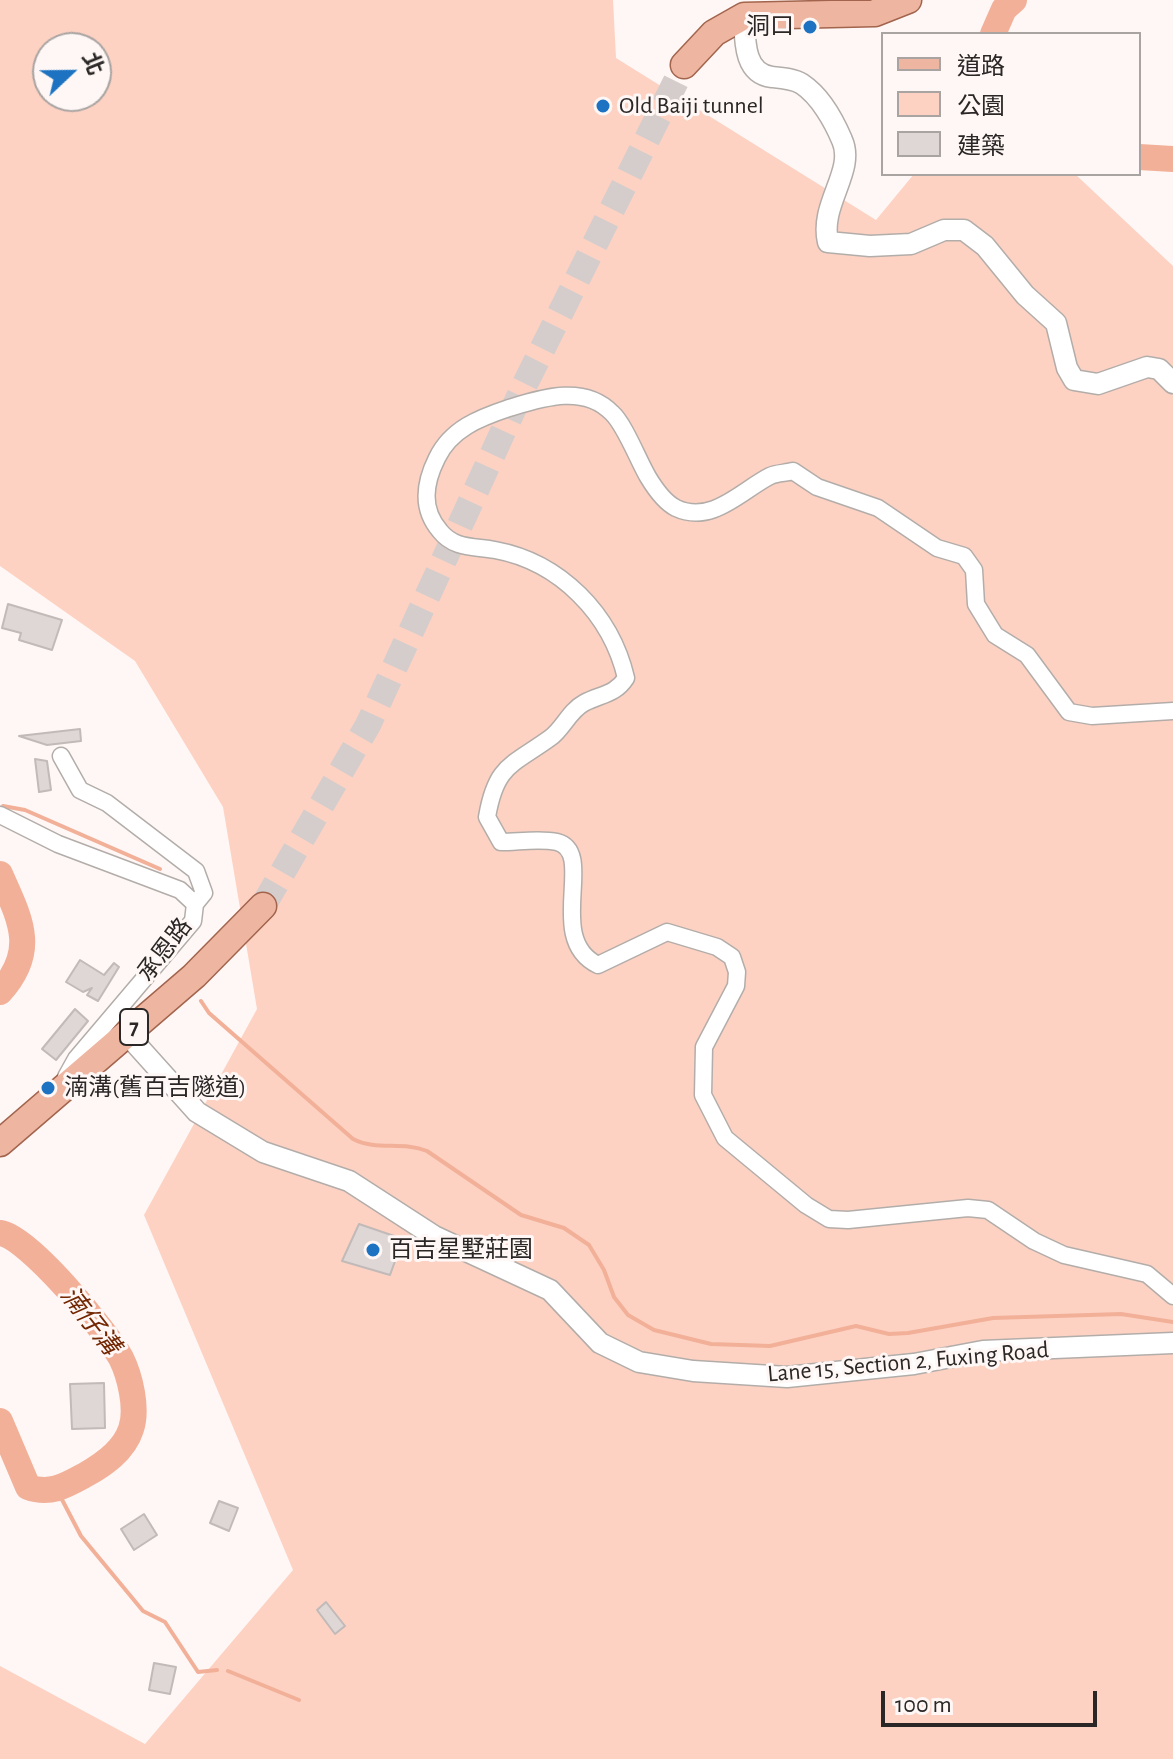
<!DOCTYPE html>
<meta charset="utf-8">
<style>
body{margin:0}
#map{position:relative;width:1173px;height:1759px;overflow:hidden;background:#fef7f5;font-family:"Alegreya Sans","Noto Sans TC",sans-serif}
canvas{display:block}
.legend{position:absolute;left:881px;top:32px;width:260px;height:144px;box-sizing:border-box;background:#fef7f5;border:2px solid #a9a4a2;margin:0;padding:10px 14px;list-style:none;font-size:24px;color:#2a2726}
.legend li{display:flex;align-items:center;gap:16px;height:40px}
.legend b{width:40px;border:2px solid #a9a4a2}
.north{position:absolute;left:32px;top:32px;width:80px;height:80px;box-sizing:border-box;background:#fef7f5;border:2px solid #a9a4a2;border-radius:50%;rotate:68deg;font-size:22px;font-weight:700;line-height:32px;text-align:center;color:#2a2726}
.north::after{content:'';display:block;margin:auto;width:28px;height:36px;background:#1d73c1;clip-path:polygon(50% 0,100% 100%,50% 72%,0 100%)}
.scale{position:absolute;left:881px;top:1691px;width:216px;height:36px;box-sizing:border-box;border:4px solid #2a2726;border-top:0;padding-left:10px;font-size:24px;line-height:28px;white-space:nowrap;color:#2a2726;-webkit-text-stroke:6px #fef7f5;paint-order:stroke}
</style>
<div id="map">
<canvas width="1173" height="1759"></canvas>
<ul class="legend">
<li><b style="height:10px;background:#eeb6a1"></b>道路</li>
<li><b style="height:22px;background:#fdd2c3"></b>公園</li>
<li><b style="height:22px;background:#ded7d5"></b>建築</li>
</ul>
<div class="north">北</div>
<div class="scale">100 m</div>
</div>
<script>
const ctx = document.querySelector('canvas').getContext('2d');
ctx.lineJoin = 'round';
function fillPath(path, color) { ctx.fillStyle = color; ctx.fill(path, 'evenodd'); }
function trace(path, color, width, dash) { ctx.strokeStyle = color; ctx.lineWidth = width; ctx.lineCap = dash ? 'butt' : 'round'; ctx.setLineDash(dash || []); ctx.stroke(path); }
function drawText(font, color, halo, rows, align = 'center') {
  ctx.font = font + ' "Alegreya Sans","Noto Sans TC",sans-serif'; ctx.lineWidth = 6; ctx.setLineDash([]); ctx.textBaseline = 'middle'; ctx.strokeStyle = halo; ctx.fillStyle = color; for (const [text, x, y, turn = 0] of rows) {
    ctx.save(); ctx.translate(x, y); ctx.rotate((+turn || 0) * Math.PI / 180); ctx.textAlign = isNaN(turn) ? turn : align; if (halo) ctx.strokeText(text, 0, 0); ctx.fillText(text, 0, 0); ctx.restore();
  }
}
fillPath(new Path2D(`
 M0,0H613L616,58L876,220L914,174H1075L1173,266V1759H0V1666L145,1744L293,1570L144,1215L257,1009L223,807L135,661L0,566ZM48,48H96V96H48Z`), '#fdd2c3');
trace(new Path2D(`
 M3,806L25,810L160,869
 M201,1001L209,1013L353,1139C376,1151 403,1141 427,1151L521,1215L564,1228L589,1245L604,1270L614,1297L628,1315L654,1330L711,1344L770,1346L856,1326L889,1334L908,1333L993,1318L1121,1314L1173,1322
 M57,1490L81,1536L143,1611L165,1622L198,1672L217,1670
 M228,1671L299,1700`), '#f2b098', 4);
trace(new Path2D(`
 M993,34L1004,9L1014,0
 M1139,157L1173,159
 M0,874C20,919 38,950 0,992
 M0,1233C28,1236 106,1331 121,1358C130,1376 138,1409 131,1429C124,1451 103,1465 85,1475C65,1486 50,1495 28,1487L0,1421`), '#f2b098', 26);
const building = new Path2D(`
 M8,604L62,620L52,650L19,640L21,633L2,628Z
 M80,729L81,741L47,745L19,736Z
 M35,759L47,761L51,790L39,792Z
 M80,960L104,975L114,963L119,967L98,1001L87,995L92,988L83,992L66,982Z
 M75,1009L88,1021L56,1060L42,1049Z
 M359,1224L403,1239L390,1275L342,1261Z
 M104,1383L105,1428L72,1429L70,1384Z
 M219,1501L238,1508L229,1531L210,1523Z
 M144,1514L157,1535L134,1550L121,1529Z
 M326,1602L345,1626L335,1634L317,1610Z
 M154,1663L176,1667L170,1694L149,1690Z`);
fillPath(building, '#ded7d5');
trace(building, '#c1bab8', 2);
trace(new Path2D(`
 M263,906L368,725L524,386L684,65`), '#d4cdcc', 26, [26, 13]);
const minor = new Path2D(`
 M1173,711L1092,716L1069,712L1027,655L995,635L976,604L974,570L964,556L937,548L878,508L817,487L793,471C786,473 776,473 770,476C742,490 712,525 676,508C664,502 654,487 648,477C638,460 625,425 612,413C584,384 542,398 509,408C479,418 451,429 437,458C424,484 421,509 440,531C454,549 474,546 495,550C560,562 611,614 626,678C615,695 601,694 584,703C569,711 563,729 550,738C511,766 496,765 487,817L501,842C518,842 540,838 557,842C597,852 544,939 598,965L667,932L717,947L732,957L737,972L736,986L704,1047L703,1095L725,1138L806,1205L829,1219L848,1220L968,1208L988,1210L1034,1241L1064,1255L1147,1274L1173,1296
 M61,756L80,790L107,803L196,871L204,893L195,904
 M0,815L58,844L180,890L195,904L193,921L76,1059L66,1077`);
const tertiary = new Path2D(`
 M744,16C745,38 743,74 772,77C782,78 794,79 802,84C820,96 834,121 842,140C856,171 819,204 828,242L870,246L911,244L944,230H964L985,246L1025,295L1056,323L1067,368L1074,380L1098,384L1147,367L1159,369L1173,383
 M126,1033L197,1112L263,1152L349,1181L434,1236L550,1290L600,1343L639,1362L693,1371L787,1377L914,1364L983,1351L1173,1343`);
const primary = new Path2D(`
 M684,65L714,33L744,16L875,13L908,0
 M0,1143L194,976L263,906`);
trace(minor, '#b3adaa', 19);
trace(tertiary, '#b3adaa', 23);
trace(primary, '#a2644d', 29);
trace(minor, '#fff', 16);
trace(tertiary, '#fff', 20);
trace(primary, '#eeb6a1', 26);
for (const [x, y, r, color] of [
 [810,27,8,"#1d73c1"],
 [603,106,8,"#1d73c1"],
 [48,1088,8,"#1d73c1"],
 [373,1250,8,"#1d73c1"]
]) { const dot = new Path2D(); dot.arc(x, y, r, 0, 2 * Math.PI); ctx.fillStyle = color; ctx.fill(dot); trace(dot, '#fef7f5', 3); }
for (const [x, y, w] of [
 [134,1027,28]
]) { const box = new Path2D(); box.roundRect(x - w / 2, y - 18, w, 36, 6); ctx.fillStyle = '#fef7f5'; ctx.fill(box); trace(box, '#2a2726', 2); }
drawText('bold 22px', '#2a2726', null, [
 ["7",134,1027]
]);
drawText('24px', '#2a2726', '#fef7f5', [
 ["洞口",794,27,"right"],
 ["Old Baiji tunnel",619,106],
 ["湳溝(舊百吉隧道)",64,1088],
 ["百吉星墅莊園",389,1250]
], 'left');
drawText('24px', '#2a2726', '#fef7f5', [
 ["承恩路",165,950,-53],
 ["Lane 15, Section 2, Fuxing Road",908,1362,-5]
]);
drawText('italic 26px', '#732703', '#fef7f5', [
 ["湳仔溝",90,1321,52]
]);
</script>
